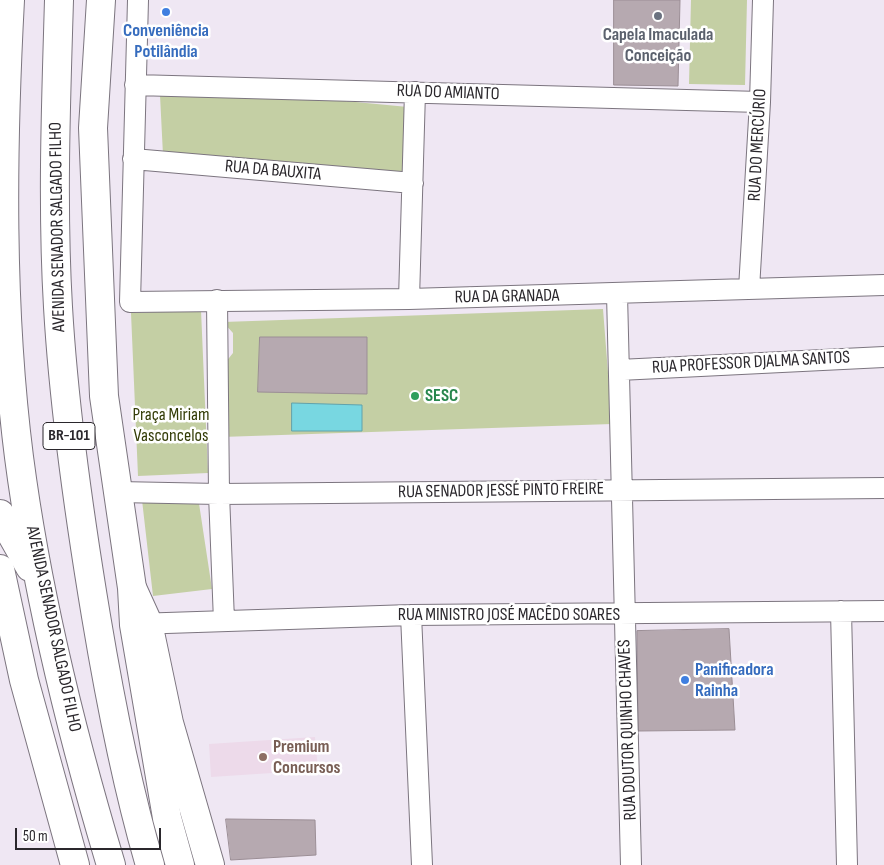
<!DOCTYPE html>
<meta charset="utf-8">
<style>
body{margin:0}
#map{position:relative;width:884px;height:865px;overflow:hidden;background:#efe7f3;font-family:"Sofia Sans Condensed",sans-serif}
canvas{display:block}
.scale{position:absolute;left:15px;top:828px;width:146px;height:22px;box-sizing:border-box;border:2px solid #2a272c;border-top:0;padding-left:6px;font-size:15px;line-height:18px;white-space:nowrap;color:#2a272c;-webkit-text-stroke:4px #fff;paint-order:stroke}
</style>
<div id="map">
<canvas width="884" height="865"></canvas>
<div class="scale">50 m</div>
</div>
<script>
const ctx = document.querySelector('canvas').getContext('2d');
ctx.lineJoin = 'round';
function fillPath(path, color) { ctx.fillStyle = color; ctx.fill(path, 'evenodd'); }
function trace(path, color, width, dash) { ctx.strokeStyle = color; ctx.lineWidth = width; ctx.lineCap = dash ? 'butt' : 'round'; ctx.setLineDash(dash || []); ctx.stroke(path); }
function drawText(font, color, halo, rows, align = 'center') {
  ctx.font = font + ' "Sofia Sans Condensed",sans-serif'; ctx.lineWidth = 5; ctx.setLineDash([]); ctx.textBaseline = 'middle'; ctx.strokeStyle = halo; ctx.fillStyle = color; for (const [text, x, y, turn = 0] of rows) {
    ctx.save(); ctx.translate(x, y); ctx.rotate((+turn || 0) * Math.PI / 180); ctx.textAlign = isNaN(turn) ? turn : align; if (halo) ctx.strokeText(text, 0, 0); ctx.fillText(text, 0, 0); ctx.restore();
  }
}
fillPath(new Path2D(`
 M315,737L318,770L211,777L209,744Z`), '#eddaea');
fillPath(new Path2D(`
 M691,0H747L745,85L689,84Z
 M160,95H282L408,107L407,176L163,155Z
 M603,309L612,424L221,437V368L233,353V333L223,322Z
 M201,310L208,473L138,476L131,313Z
 M198,497L212,589L153,596L142,500Z`), '#c4cfa4');
const water = new Path2D(`
 M292,403L362,405V431H292Z`);
fillPath(water, '#78d7e1');
trace(water, '#61a2ab', 1);
const building = new Path2D(`
 M614,0H680L678,86L614,85Z
 M260,337H367V394L258,392Z
 M729,629L735,730L638,731L637,631Z
 M226,819L315,820L316,855L231,860Z`);
fillPath(building, '#b6a9b0');
trace(building, '#9b8e95', 1);
const street = new Path2D(`
 M138,0L130,302L409,299L884,285
 M135,85L760,102
 M133,159L413,183
 M749,289L760,102L763,0
 M617,294L631,865
 M409,299L415,92
 M217,300L219,494L224,621
 M619,370L884,357
 M118,492L219,494L884,488
 M841,611L847,865
 M411,615L422,865
 M136,624L411,615L884,611`);
const secondary = new Path2D(`
 M133,590L148,623L169,723L210,865`);
const primary = new Path2D(`
 M101,0L93,128L104,396L132,588L134,625L167,818L180,865
 M0,569L24,680L75,865`);
const highway = new Path2D(`
 M10,0C2,150 0,308 19,457C37,595 71,732 111,865
 M59,0C56,102 52,205 58,307C64,411 79,514 96,616C110,700 126,784 150,865
 M0,514L30,567`);
trace(street, '#7c757f', 22);
trace(secondary, '#7c757f', 30);
trace(primary, '#7c757f', 30);
trace(highway, '#7c757f', 30);
trace(street, '#fff', 20);
trace(secondary, '#fff', 28);
trace(primary, '#fff', 28);
trace(highway, '#fff', 28);
for (const [x, y, r, color] of [
 [166,12,5,"#3f7fe0"],
 [658,16,5,"#6b7280"],
 [415,396,5,"#2e9e5b"],
 [685,680,5,"#3f7fe0"],
 [263,757,5,"#8d6e63"]
]) { const dot = new Path2D(); dot.arc(x, y, r, 0, 2 * Math.PI); ctx.fillStyle = color; ctx.fill(dot); trace(dot, '#fff', 2); }
for (const [x, y, w] of [
 [69,436,52]
]) { const box = new Path2D(); box.roundRect(x - w / 2, y - 13.5, w, 27, 4); ctx.fillStyle = '#fff'; ctx.fill(box); trace(box, '#2a272c', 1); }
drawText('bold 16px', '#2a272c', null, [
 ["BR-101",69,436]
]);
drawText('bold 18px', '#366cbe', '#fff', [
 ["Conveniência",166,31],
 ["Potilândia",166,52],
 ["Panificadora",695,670,"left"],
 ["Rainha",695,691,"left"]
]);
drawText('bold 18px', '#5b616d', '#fff', [
 ["Capela Imaculada",658,35],
 ["Conceição",658,56]
]);
drawText('18px', '#2a272c', '#fff', [
 ["RUA DO AMIANTO",448,93,2],
 ["RUA DO MERCÚRIO",758,145,-87],
 ["RUA DA BAUXITA",273,171,5],
 ["AVENIDA SENADOR SALGADO FILHO",58,227,-91],
 ["RUA DA GRANADA",507,297,-1],
 ["RUA PROFESSOR DJALMA SANTOS",751,363,-3],
 ["RUA SENADOR JESSÉ PINTO FREIRE",501,491,-1],
 ["RUA MINISTRO JOSÉ MACÊDO SOARES",509,615],
 ["AVENIDA SENADOR SALGADO FILHO",53,629,78],
 ["RUA DOUTOR QUINHO CHAVES",628,730,-92]
]);
drawText('bold 18px', '#27864d', '#fff', [
 ["SESC",425,396]
], 'left');
drawText('18px', '#343d08', '#fff', [
 ["Praça Miriam",171,415],
 ["Vasconcelos",171,436]
]);
drawText('bold 18px', '#785e54', '#fff', [
 ["Premium",273,747],
 ["Concursos",273,768]
], 'left');
</script>
